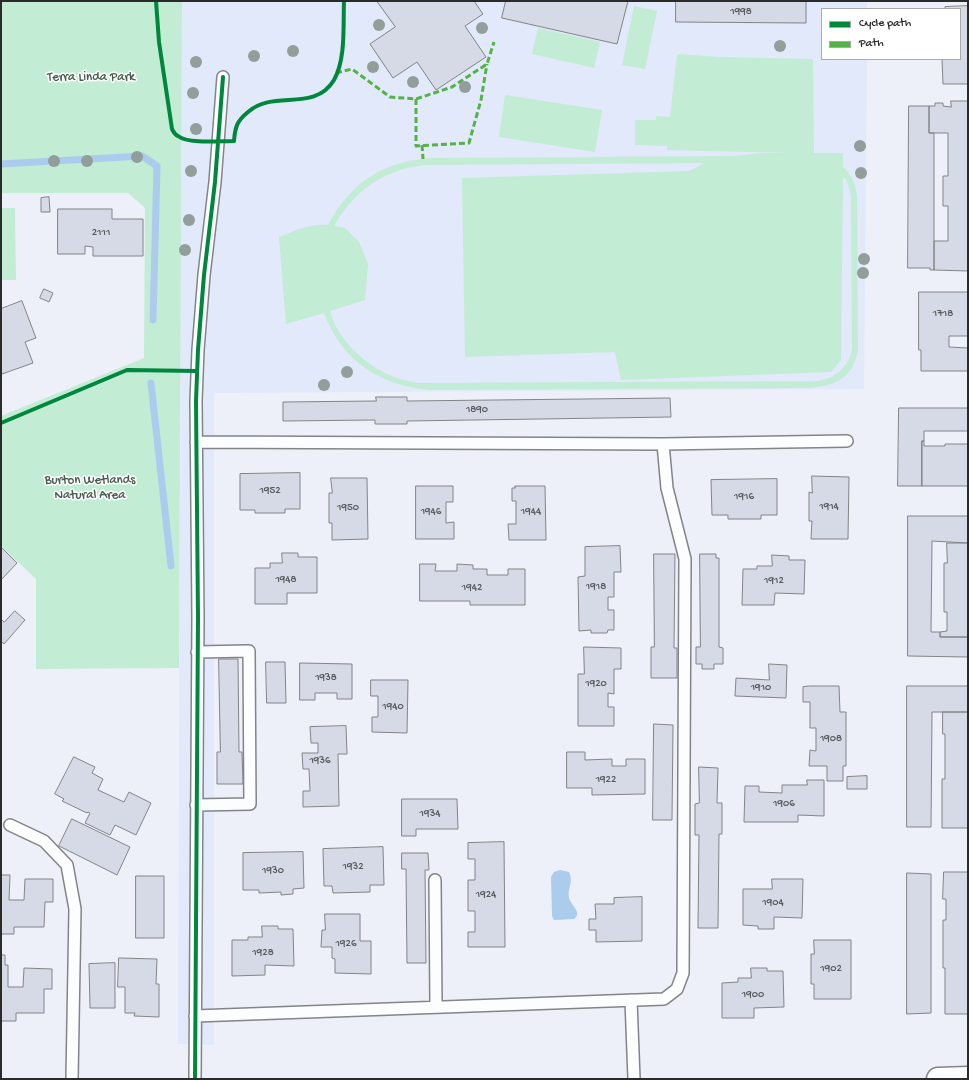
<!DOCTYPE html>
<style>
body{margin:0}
#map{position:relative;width:969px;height:1080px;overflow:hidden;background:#edf0f8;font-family:"Gochi Hand",sans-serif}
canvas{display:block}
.frame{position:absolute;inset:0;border:2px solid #2b2b2b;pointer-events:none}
.legend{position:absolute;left:821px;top:8px;width:140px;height:52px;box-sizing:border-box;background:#fff;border:1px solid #aaa;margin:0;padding:5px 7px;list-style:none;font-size:12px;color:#2b2b2b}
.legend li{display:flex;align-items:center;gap:8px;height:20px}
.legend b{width:20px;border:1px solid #aaa}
</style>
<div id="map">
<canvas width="969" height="1080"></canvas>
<div class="frame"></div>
<ul class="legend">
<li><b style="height:5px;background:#00873e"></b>Cycle path</li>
<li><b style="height:5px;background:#56b246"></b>Path</li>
</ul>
</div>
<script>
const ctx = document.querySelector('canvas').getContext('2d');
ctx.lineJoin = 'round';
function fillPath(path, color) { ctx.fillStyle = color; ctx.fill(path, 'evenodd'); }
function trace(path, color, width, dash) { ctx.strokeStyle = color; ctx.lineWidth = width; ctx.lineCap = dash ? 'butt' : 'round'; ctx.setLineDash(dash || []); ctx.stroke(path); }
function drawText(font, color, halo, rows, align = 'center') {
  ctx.font = font + ' "Gochi Hand",sans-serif'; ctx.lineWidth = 3; ctx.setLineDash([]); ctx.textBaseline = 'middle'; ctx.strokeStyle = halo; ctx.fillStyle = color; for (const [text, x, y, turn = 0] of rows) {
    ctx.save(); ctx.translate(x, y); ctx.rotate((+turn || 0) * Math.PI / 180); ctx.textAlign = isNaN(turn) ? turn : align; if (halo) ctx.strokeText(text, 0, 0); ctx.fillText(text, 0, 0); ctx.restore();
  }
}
fillPath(new Path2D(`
 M182,1H867V9H822V59H867L864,389L214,393V1045L178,1044Z`), '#e1e9fa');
fillPath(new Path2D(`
 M1,1H182L179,668L36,669V579L1,546V416L144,358L145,208L128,193H1Z
 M634,6L657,11L645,69L622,65Z
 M538,28L600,42L594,68L532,54Z
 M677,54L719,57L813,59L814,153H843V167C852,175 856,185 857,197L858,350C852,381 832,387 804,388L431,390C380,386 342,361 324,313L286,324L279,237C294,231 311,223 328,225C351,183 381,162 431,158L734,156L762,153H794L667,150V146L635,145V120H656V116L670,117ZM705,163L689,171L462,178L465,357L615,352L621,380L831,372L841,360L843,176L847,181L851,196L852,349C849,367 834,380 816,381L418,383C406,381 394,378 383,372C360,360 336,336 330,311L365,300L368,264L359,242L345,228L335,226V224C356,189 386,168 428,165Z
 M505,95L602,110L595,152L499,137Z
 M1,208H15L16,280H1Z`), '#c2ecd4');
fillPath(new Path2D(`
 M560,870L569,872C574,883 567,888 569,898C571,906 583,912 574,919L554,920L552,916L551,877L554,872Z`), '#acccee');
trace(new Path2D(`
 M1,164L142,156L157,166L153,320
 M151,383L171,566`), '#acccee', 7);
const building = new Path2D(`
 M377,1H474L483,14L465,26L486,57L436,90L417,62L393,78L370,44L395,27Z
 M506,1H628L617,44L502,18Z
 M676,1H806V23L676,22Z
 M968,6V84H943L942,59H960V9H945V7Z
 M951,101H968V271L934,270V241H948V206H943V176H948V133H929V106H935V103H943V106L951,107Z
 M909,106H929V133H934V270H930V268H908Z
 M49,197L50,212H41V198Z
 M58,209H112V219H143V256H93V247L85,246V254H58Z
 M44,289L53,293L49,302L40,298Z
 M919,292H968V336H949V347L968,348V371H921V350H919Z
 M22,301L36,338L25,342L33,363L2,374L1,370V309Z
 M376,397H407V401L670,398L671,417L407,421V424H375V420L283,421V402L376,401Z
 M899,408H968V431H924V441H922V486H898Z
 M922,441H924V446H945V444H968V486H922Z
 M300,473V509H285V513H255V510H240V474Z
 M812,476L849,477L848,539H811L812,521H809V492L812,493Z
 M331,478H367L368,539L332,540V523H329V493H332Z
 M777,479V515H761V519H728V515H712L711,480Z
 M416,486H453V502H446V523L454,522V539H416Z
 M515,486H545L546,540H509L508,524H516V501H512V488H515Z
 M908,516H968V543L932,541L931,632H940V637H968V657L908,656Z
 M947,543H968V637H940V632L947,631V612H944V563H947Z
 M620,546L621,572H614V597H608V610H614V630H608L607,633H591V630L579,631L578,577L585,576V547Z
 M1,547L17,563L1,580Z
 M282,553H298V557H317V593H287V604H255V568H270V563H282Z
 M654,554H675L674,648H677V678H651V647H654Z
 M700,554H716V558H719V647L723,648V664H714V669H702V664H696V647H700Z
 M772,555L789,556V560H805L804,594L775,593L774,605H742L743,569H757V566H772Z
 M420,564H436L435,571H457V564L473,565V569H487V575H508V569H525V605H470V601H420Z
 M15,611L25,620L4,644L1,641V619L4,622Z
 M584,647L621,648V669H614V694L608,693V707H614V726H578V674H584Z
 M219,659H238L239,752H242L243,784H217V752H220Z
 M266,662H285L286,703H267Z
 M300,663L352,664V699H337V693H315V700H300Z
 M769,664L787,665L786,698L735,696L736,678L769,680Z
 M371,680H408L407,733L372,732V717H378V696H371Z
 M810,686H839L840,712H846V766H843V781H827V766H809L810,750L816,751V728H810V702H803V687Z
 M907,686H968V712H932L931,827H907Z
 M943,712H968V828H942V779H945V734H943Z
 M654,724L673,725L672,820H653Z
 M346,726L347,754H338L339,806L303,807V791H310L309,769H303L302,753H318V743H311L310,727Z
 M567,752H585V760L612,759V766H626V759H645V794L592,795V788H567Z
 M74,757L95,767L92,773L103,779L98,790L124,802L129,792L151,803L136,835L115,825L110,835L85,823L90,813L88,812L87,813L62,801L64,799L55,794Z
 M699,767L718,768L717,803H722V834H719L718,928H698L699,835H695V804L699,803Z
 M867,776V789H847V777Z
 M807,780H824V816L798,815V822H744L745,786H759V792L782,793V785H807Z
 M402,799H457L458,829H416V836H402Z
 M72,819L130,847L117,875L59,846Z
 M504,842L505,947H468V932H475V911H468V880H475V859H468V843Z
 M383,847L384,885H370V892L333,893L332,886H324L323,849Z
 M303,852L304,888L293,889V894L281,895V892L259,893V890H243V853Z
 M402,853H428L429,870H425L426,963H407L406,869H402Z
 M944,872H968V1014H945V968H943V920H946V899H943Z
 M907,873L931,874V1013L907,1014Z
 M1,875H10L9,900H24L25,879H53V902H45L44,927H14V934H1Z
 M136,876H164V938H136Z
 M772,879H803L802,918L774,917V929H758V926L743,925V889H772Z
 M642,897V941L596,942V930H589V919H596L595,904H614V898Z
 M325,914H360V941H371V974L335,973V959L332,958V947H321L322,930H325Z
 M262,926H278V929H293L294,966L265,965V975L232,976V940H248V937H262Z
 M814,940H851V999H814V984H811V954H814Z
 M1,955H5V965H8V987H23L24,968L52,969V989H44V1013H16V1021H1Z
 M119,958L157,959L156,984H159V1017L134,1016L135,1013H125V987H118Z
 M115,963V1008H90L89,964Z
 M751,968H767V971H783L784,1007L754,1008V1018H722V983L738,982V978H751Z`);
fillPath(building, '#d6dae7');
trace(building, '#828487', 1);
const lane = new Path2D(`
 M196,442L663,444L847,441
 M196,805L250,804L249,651L197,652
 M10,825L44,841L67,865L75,909L72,1079
 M435,880L436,1007
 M631,1000L634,1079
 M195,1016L664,999L677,989L683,973L685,559L667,488L663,444
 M195,1079L198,618L196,401L198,350L204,275L215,182L223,77`);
const secondary = new Path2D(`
 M938,1079L968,1078`);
trace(lane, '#828487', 14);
trace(secondary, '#828487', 25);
trace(lane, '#fcfdfe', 11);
trace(secondary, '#fcfdfe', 22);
trace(new Path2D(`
 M336,73L352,69L390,97L416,99L452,87L487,64L494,42
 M416,99V146L469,143L481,100L487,64
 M422,145L423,159`), '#56b246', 3, [6, 3]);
trace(new Path2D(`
 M156,1L159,42L172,129C173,131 175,135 178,136C188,144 220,141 234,141C235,127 237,121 248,112C274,89 314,113 334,80C346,59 343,25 344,1
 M1,423L127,370L197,371
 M195,1079L198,618L196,401L198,350L204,275L215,182L223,77`), '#00873e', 4);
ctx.fillStyle = '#929e9a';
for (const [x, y] of [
 [379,25],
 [482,28],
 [780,46],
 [293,51],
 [254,56],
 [196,62],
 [373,67],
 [413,82],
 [465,87],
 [193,93],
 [196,129],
 [860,146],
 [137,157],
 [54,161],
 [87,161],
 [191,171],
 [861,173],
 [189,220],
 [185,250],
 [864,259],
 [863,273],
 [347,372],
 [324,385]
]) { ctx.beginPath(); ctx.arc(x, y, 6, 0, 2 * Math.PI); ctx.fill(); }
drawText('11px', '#56585b', null, [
 ["1998",741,12],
 ["2111",101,233],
 ["1718",943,314],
 ["1890",477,410],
 ["1952",270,491],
 ["1916",744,497],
 ["1914",829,507],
 ["1950",348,508],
 ["1946",431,512],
 ["1944",531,512],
 ["1948",286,580],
 ["1912",774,581],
 ["1918",596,587],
 ["1942",472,588],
 ["1938",326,678],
 ["1920",596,684],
 ["1910",761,688],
 ["1940",393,707],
 ["1908",831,739],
 ["1936",320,761],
 ["1922",606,780],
 ["1906",784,804],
 ["1934",430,814],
 ["1932",353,867],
 ["1930",273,871],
 ["1924",486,895],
 ["1904",773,903],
 ["1926",346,944],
 ["1928",263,953],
 ["1902",831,969],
 ["1900",753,995]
]);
drawText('13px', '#485a4e', '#fff', [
 ["Terra Linda Park",91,78],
 ["Burton Wetlands",90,481],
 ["Natural Area",90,496]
]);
</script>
